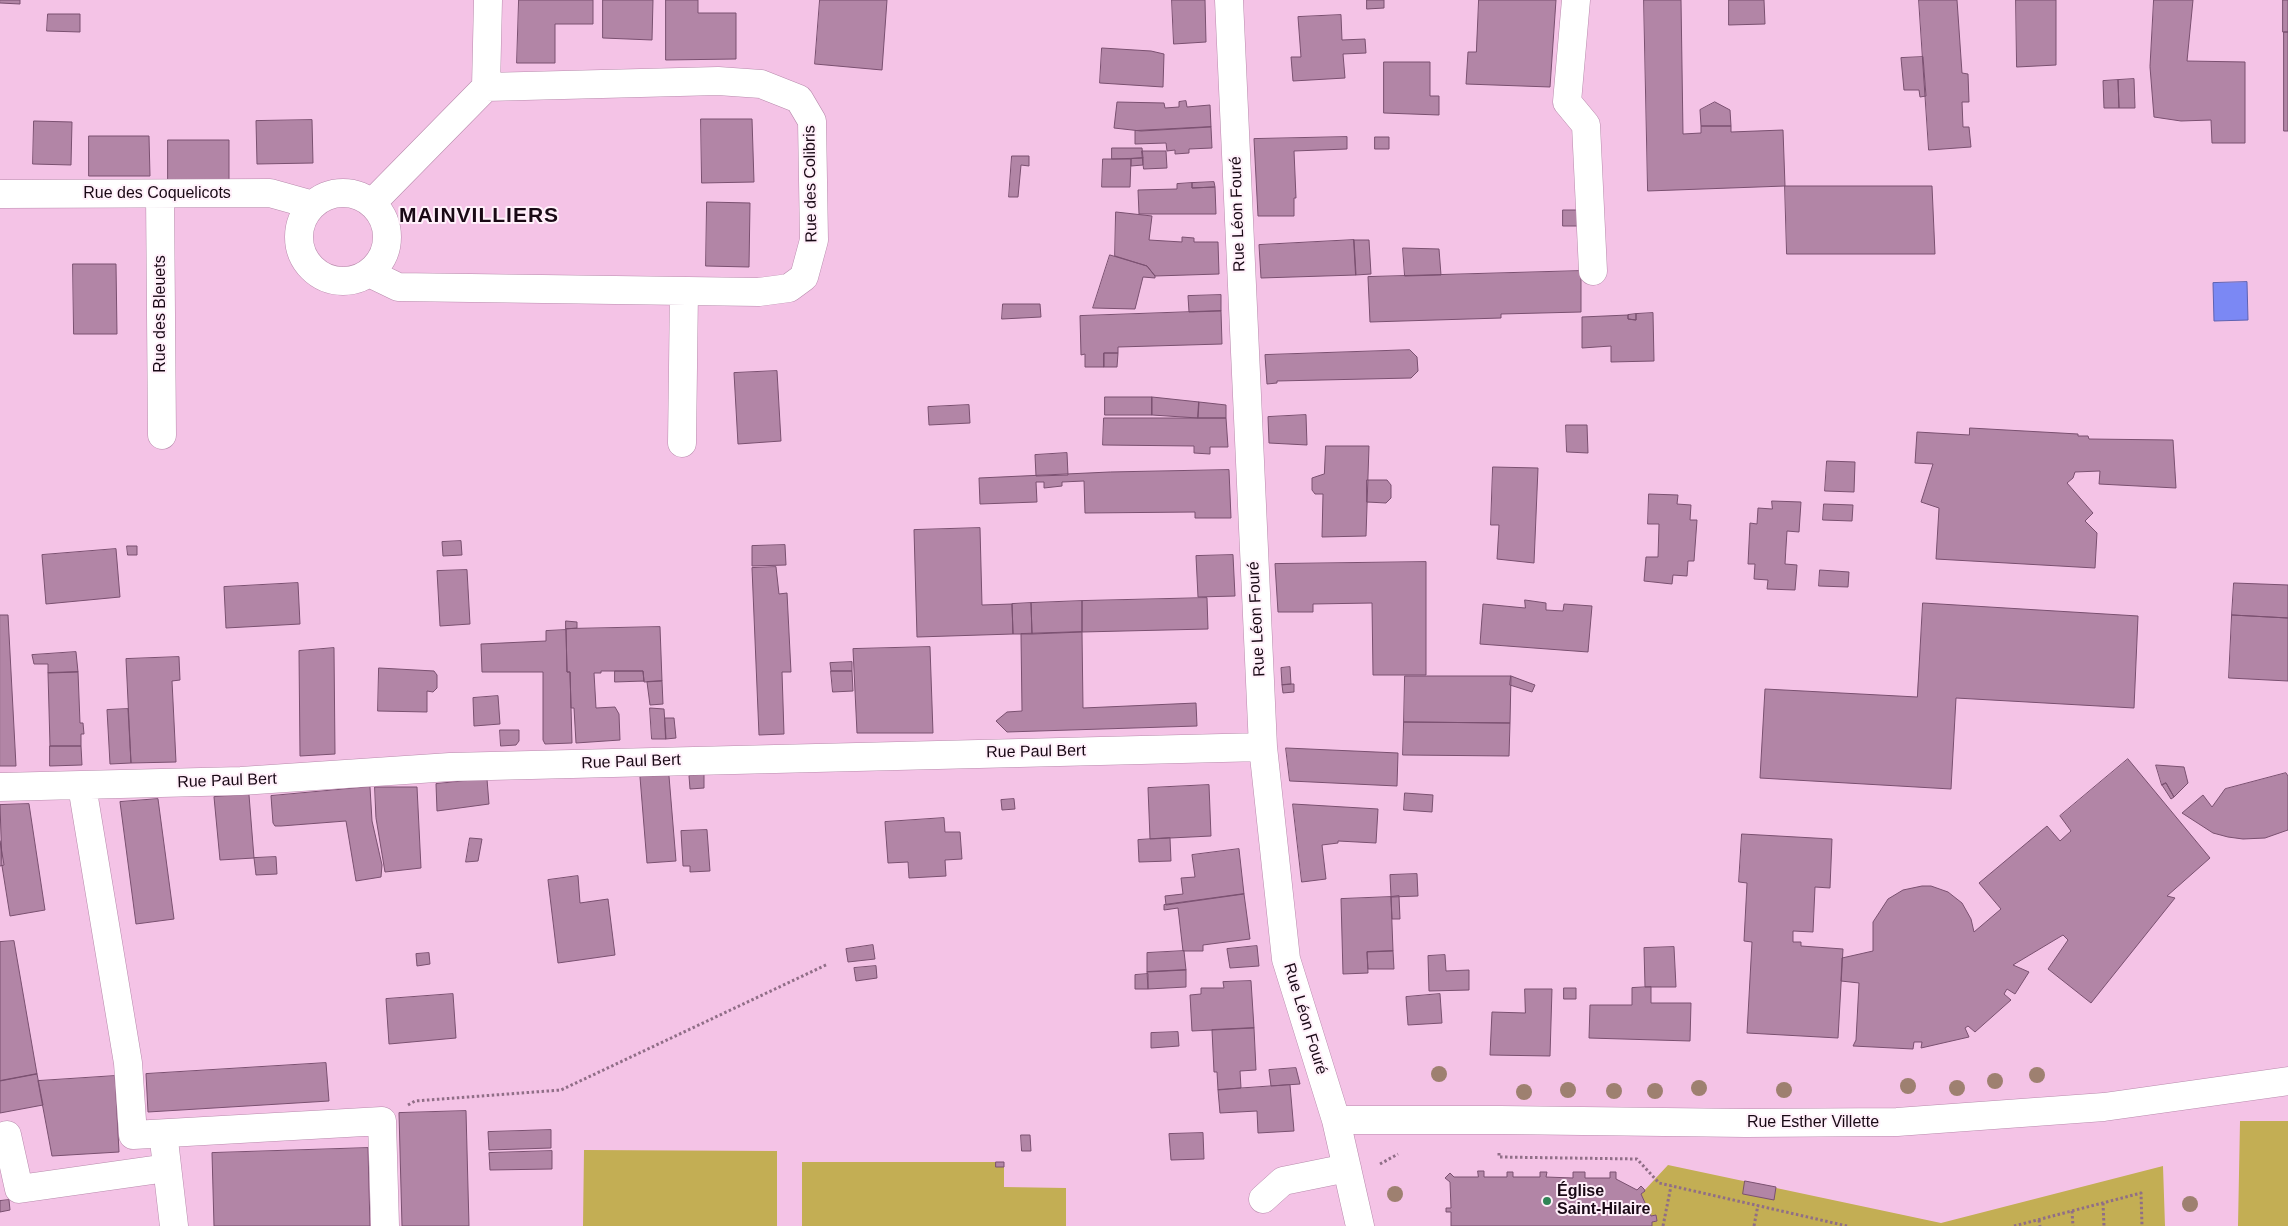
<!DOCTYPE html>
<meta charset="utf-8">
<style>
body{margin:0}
canvas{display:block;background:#f4c3e6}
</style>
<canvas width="2288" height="1226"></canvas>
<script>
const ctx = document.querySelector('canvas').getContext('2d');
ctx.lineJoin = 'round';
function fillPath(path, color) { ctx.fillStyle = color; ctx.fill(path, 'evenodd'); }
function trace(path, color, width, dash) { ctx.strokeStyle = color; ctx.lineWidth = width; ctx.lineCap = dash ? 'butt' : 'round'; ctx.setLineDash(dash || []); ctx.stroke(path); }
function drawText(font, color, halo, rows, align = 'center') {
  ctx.font = font + ' Arial,sans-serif'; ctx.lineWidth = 4; ctx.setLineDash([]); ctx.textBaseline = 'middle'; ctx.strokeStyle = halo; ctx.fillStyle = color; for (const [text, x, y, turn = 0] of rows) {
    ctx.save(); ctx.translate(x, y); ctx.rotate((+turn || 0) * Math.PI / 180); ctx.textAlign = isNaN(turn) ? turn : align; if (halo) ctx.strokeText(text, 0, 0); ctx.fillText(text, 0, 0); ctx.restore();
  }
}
fillPath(new Path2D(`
 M2240,1121H2288V1226H2238Z
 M584,1150L777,1151V1226H583Z
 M802,1162H996V1167H1004V1187L1066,1188V1226H802Z
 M1668,1165L1941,1223L2163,1166L2165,1226H1652V1222L1657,1221L1656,1215L1651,1216L1641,1194Z`), '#c3ae54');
const water = new Path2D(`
 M2247,282L2248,320L2214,321L2213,283Z`);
fillPath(water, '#7b88f4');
trace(water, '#5e62b1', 1);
const building = new Path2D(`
 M0,0H20V4L0,3Z
 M519,0H593V24H555V63H517Z
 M603,0H653L652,40L603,38Z
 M666,0H698V13H736V59L666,60Z
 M820,0H887L882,70L815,64Z
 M1172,0H1205L1206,42L1174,44Z
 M1367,0H1384V8L1367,9Z
 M1479,0H1556L1550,87L1466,84L1468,52H1476Z
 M1644,0H1681L1683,134L1701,133V126H1731V132L1783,130L1785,186L1648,191Z
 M1729,0H1764L1765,24L1729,25Z
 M1919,0H1957L1962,73L1968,74L1969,102H1962L1963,127H1969L1971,147L1929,150Z
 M2016,0H2056V65L2017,67Z
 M2154,0H2193L2187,61L2245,62V143H2212L2211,120L2181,121L2154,117L2150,67Z
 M2283,0H2288V32H2283Z
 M48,14H80V32L47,31Z
 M1341,15L1342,40L1365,39L1366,53L1343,54L1345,78L1293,81L1291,57H1301L1298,17Z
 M2284,32H2288V131H2284Z
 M1102,48L1151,51L1164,54L1163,87L1100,83Z
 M1923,57L1926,96L1920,97L1919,90H1904L1901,58Z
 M1384,62H1430V96H1439V115L1384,113Z
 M2134,79L2135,108H2119L2118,80Z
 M2118,80L2119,108H2104L2103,81Z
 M1186,101L1187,107L1210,105L1211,127L1141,131L1114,128L1117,102L1164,103L1165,108L1179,107V102Z
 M1715,102L1730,110L1731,126H1701L1700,110Z
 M701,119H752L754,182L702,183Z
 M312,120L313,163L257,164L256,121Z
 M34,121L72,122L71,165L33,164Z
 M1211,127L1212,148L1189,149V153L1175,154V150L1167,151L1166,143L1135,144V131Z
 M89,136H149L150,176H89Z
 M1347,137V149L1294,151L1296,198H1294V216H1258L1254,139Z
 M1375,137H1389V149H1375Z
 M168,140H229V184H168Z
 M1112,148H1142L1143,158L1112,159Z
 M1142,151H1166L1167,168L1144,169Z
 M1012,156H1029V166L1021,165L1018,197H1009Z
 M1143,158V165L1131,166V159Z
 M1103,159H1131L1130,187H1102Z
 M1214,182L1215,187L1192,188V183Z
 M1192,183V188L1215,187L1216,214H1139L1138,190L1177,189V184Z
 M1785,186H1932L1935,254H1787Z
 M707,202L750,203L749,267L706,266Z
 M1563,210H1579L1580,226H1563Z
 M1116,212L1152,216L1149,240L1182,242V237L1194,238V242H1218L1219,274L1155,276L1147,266L1115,256Z
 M1354,240H1369L1371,274L1356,275Z
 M1354,240L1356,275L1261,278L1259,245Z
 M1403,248L1439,249L1441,275L1405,276Z
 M1110,255L1147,266L1155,276V278L1143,277L1135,309L1093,308Z
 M73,264H116L117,334H74Z
 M1581,271V312L1501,314V318L1370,322L1368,277Z
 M1221,295V311L1189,312L1188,296Z
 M1003,304H1040L1041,317L1002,319Z
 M1221,311L1222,344L1118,347V353H1104V367H1085V354L1081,355L1080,316Z
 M1653,313L1654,361L1611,362V346L1582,348V317L1628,315V319L1636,320V314Z
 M1636,314V320L1628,319V315Z
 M1410,350L1417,357L1418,371L1411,378L1277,381V383L1267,384L1265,355Z
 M1104,353H1118L1117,367H1104Z
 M777,371L781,441L738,444L734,373Z
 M1105,397H1152V415H1105Z
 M1152,397L1199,402L1198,418L1152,415Z
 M1199,402L1226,405V418H1198Z
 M969,405L970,423L929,425L928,407Z
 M1306,415L1307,445L1269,443L1268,417Z
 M1104,418H1226L1228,447H1210V454L1194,453V446L1103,445Z
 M1566,425H1587L1588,453L1567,452Z
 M1970,428L2078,434V436H2088L2089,439L2173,440L2176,488L2099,484L2100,471L2075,472L2073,478L2067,483L2093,513L2085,521L2097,533L2095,568L1936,559L1939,508L1921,502L1933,464L1915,463L1917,432L1969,435Z
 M1326,446H1369L1366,536L1322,537L1323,494H1315L1312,490V478L1324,474Z
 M1067,453L1068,475L1036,476L1035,455Z
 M1827,461L1855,462L1854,492L1825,491Z
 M1493,467L1538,468L1534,563L1497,559L1499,525H1491Z
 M1229,470L1231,518H1195V512L1085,513L1084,481L1062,482V486L1044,488V482H1036L1037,502L980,504L979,478L1110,472Z
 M1367,480H1387L1391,485V498L1386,503L1367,502Z
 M1649,494L1678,495L1677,504L1691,505L1690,520H1697L1694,561H1688L1687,576L1673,575L1672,584L1644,581L1646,557H1658L1659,524H1648Z
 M1772,501L1801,502L1799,532L1787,531L1786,547L1785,564L1797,565L1795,590L1767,589L1768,580L1754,579L1755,564H1748L1750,523L1757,524L1758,508L1772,509Z
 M1824,504L1853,505L1852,521L1823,520Z
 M980,528L982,605L1012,604L1013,634L917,637L914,530Z
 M461,541L462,555L443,556L442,542Z
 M785,545L786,565L752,566V546Z
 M127,546H137V555H128Z
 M116,549L120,597L46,604L42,555Z
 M1233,555L1235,596L1198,597L1196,556Z
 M1426,562V675H1373L1372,603L1313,604V612H1278L1275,564Z
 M776,567L779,594L787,593L791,672H782L784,734L759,735L752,568Z
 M467,570L470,624L440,626L437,571Z
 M1820,570L1849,572L1848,587L1819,586Z
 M298,583L300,624L226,628L224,587Z
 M2234,583L2288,585V618L2232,615Z
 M1207,598L1208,629L1082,632V601Z
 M1525,600L1546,603V610L1563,611L1564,604L1592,606L1588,652L1480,644L1483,604L1525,608Z
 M1082,601V632L1032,634L1031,603Z
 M1031,603L1032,634H1013L1012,604Z
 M1923,603L2138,616L2134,708L1956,698L1951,789L1760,778L1765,689L1917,697Z
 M0,615H8L16,766H0Z
 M2232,615L2288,618V681L2229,678Z
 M566,621L577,622V628L566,629Z
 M660,627L662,681L644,682L643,671H601V673H594L596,708L615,707L619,714L620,740L576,743L574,708H571L570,672H567L566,629Z
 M566,630L567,672H570L572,743L545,744L543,740V672H482L481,644L546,641V631Z
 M1082,632L1083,708L1196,703L1197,726L1007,732L996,721L1007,712L1022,711L1021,634Z
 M930,647L933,733H857L853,649Z
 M334,648L335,754L300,756L299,651Z
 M76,652L78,672L48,673V664H34L32,655Z
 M179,657L180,680L172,681L176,762L131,763L126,659Z
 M852,662V671H831L830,663Z
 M1290,667L1291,684L1282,685L1281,668Z
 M379,668L434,671L437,675V688L433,692L427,691V712L378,711Z
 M615,671H643L644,681L615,682Z
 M831,671H852L853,691L833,692Z
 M78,672L80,723H83L84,734H81V746H50L48,673Z
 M1405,676H1511L1510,723L1404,722Z
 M1511,676L1535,685L1532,692L1510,685Z
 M662,681L663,704L650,705L647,682Z
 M1291,684H1294V692L1283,693L1282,685Z
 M498,696L500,724L474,726L473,698Z
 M650,708L664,709L666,739H652Z
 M128,709L131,763L110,764L107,710Z
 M665,718H674L676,738L666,739Z
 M1404,722L1510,723L1509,756L1403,755Z
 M500,730H519V741L516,745L501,746Z
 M50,746H81L82,765L50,766Z
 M1286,748L1398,753L1397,786L1290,781Z
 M2128,759L2210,858L2167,896L2175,898L2091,1003L2048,969L2068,940L2063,935L2013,965L2029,972L2015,994L2007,989L2004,994L2011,1000L1975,1032L1968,1026L1965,1028L1969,1037L1921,1048L1922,1042H1914L1913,1049L1853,1046L1856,1040L1859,983L1841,981L1842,958L1873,951V922L1888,899L1903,890L1922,886H1931L1948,892L1962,903L1971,919L1974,932L2001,909L1979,883L2047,826L2060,841L2071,831L2060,816Z
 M2156,765L2184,767L2188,783L2174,797L2166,783L2162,785Z
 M2286,773L2288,776V830L2285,831L2265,838L2243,839L2228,837L2213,833L2182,813L2203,795L2212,807L2225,789Z
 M704,775V788L690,789L689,776Z
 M669,776L676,861L647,863L640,777Z
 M487,779L489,804L437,811L436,784Z
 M2166,783L2174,797L2171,799L2162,785Z
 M1209,785L1211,836L1150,839L1148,788Z
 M370,787L372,821L382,865L381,877L356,881L346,821L281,826H275L273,823L271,796Z
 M375,787H417L421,868L385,872L376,818Z
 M1405,793L1433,795L1432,812L1404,810Z
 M249,795L254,858L220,860L214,797Z
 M158,799L174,919L136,924L120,802Z
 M1014,799L1015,809L1002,810L1001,800Z
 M29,804L45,910L10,916L2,866L0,805Z
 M1293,804L1378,809L1376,843L1338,841V843L1322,845L1326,879L1302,882Z
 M944,818L945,832H960L962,859L945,860L946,876L909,878L908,862L888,863L885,822Z
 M707,830L710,871L690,872V866H683L681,831Z
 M1742,834L1832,839L1830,888L1815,887L1813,932L1793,931V942H1801V946L1843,949L1838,1038L1747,1033L1752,942L1744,941L1747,883L1739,882Z
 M470,838L482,839L478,861L466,862Z
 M1170,838L1171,861L1139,862L1138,840Z
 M0,841L4,865L0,866Z
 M1239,849L1244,894L1166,905L1165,896L1183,894L1181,878L1195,877L1192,855Z
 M276,857L277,874L256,875L254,858Z
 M1417,874L1418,896L1391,897L1390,875Z
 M578,876L580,903L608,899L615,955L558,963L548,880Z
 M1244,894L1250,939L1203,945V951H1183L1178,908L1164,910V905Z
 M1399,896L1400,919H1392L1391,897Z
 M1391,897L1393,951L1367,952L1368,973L1343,974L1341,899Z
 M14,941L37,1074L0,1081V942Z
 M873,945L875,959L848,962L846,949Z
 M1257,946L1259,966L1230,968L1227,949Z
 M1674,947L1676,987H1645L1644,948Z
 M1184,951L1186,970L1147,972V953Z
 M1393,951L1394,969H1368L1367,952Z
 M429,953L430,964L417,966L416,954Z
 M1445,955L1446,971L1469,970V990L1429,991L1428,956Z
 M876,966L877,978L856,981L854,968Z
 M1186,970V987L1148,989L1147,972Z
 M1148,974V989H1135V975Z
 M1251,981L1254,1028L1192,1031L1190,995L1201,994V988H1224L1223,982Z
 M1651,987V1003H1691L1690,1041L1589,1038L1590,1005H1632V988Z
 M1564,988H1576V999H1564Z
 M1525,989H1552L1550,1056L1490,1055L1492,1012L1525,1013Z
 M453,994L456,1038L389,1044L386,999Z
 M1440,994L1442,1023L1408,1025L1406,997Z
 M1254,1028L1256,1070L1240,1071L1241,1088L1218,1090L1217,1072H1214L1212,1030Z
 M1178,1032L1179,1046L1151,1048V1033Z
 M326,1063L329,1101L148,1112L146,1074Z
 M1296,1068L1300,1084L1271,1086L1269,1070Z
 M37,1074L43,1105L0,1113V1081Z
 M115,1076L119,1152L52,1156L38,1081Z
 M1290,1085L1294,1131L1258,1133L1257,1111L1220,1113L1218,1090Z
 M466,1111L469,1226H402L399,1113Z
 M551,1130V1148L489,1150L488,1132Z
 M1203,1133L1204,1159L1171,1160L1169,1134Z
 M1021,1135H1030L1031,1151H1022Z
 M368,1148L370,1226H214L212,1153Z
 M552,1151V1169L490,1170L489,1153Z
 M996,1162H1004V1167H996Z
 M1478,1171H1484V1177H1507V1172H1513V1177H1540V1172H1547L1546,1177L1573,1178V1172H1585V1178H1610V1172H1616V1179L1637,1190L1641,1186L1644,1189L1645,1191L1641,1194L1651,1216L1656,1215L1657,1221L1652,1222V1226H1451V1212H1446V1208H1451L1450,1182L1445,1178L1450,1173L1454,1177H1478Z
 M1745,1181L1776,1187L1774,1200L1743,1194Z
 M9,1200L10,1210L0,1212V1201Z`);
fillPath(building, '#b285a6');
trace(building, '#7a5070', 1);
const minor = new Path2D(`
 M1229,0L1263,747L1286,959L1336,1120L1360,1226
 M1576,0L1567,102L1586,125L1593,271
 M486,87L488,0
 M299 237a44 44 0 1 1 88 0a44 44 0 1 1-88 0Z
 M0,194L270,193L313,205
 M160,194L162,435
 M369,273L398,287L759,292L789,288L804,277L814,240L812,121L799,99L761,84L718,81L486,87L372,203
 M682,443L684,291
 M82,786L128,1063L133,1135L382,1121L385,1226
 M0,787L241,781L450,767L1263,747
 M1336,1120H1500L1746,1123L1897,1122L2104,1107L2288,1081
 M0,1137L7,1135L19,1189L167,1168
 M165,1149L174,1226
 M1263,1199L1283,1181L1347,1168`);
trace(minor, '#b88aac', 29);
trace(new Path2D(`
 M408,1105L415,1101L561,1090L828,964
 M1499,1153V1157L1637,1159L1659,1183L1847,1226
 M1380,1164L1398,1154
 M2103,1203L2104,1226
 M2072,1211L2073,1226
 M2039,1220L2040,1226
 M1663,1226L1671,1186
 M1754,1226L1758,1205
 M2014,1226L2141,1193L2142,1226`), '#906e87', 3, [2.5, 2.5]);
trace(minor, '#fff', 28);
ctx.fillStyle = '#9e8070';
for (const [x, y] of [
 [1439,1074],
 [2037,1075],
 [1995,1081],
 [1908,1086],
 [1699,1088],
 [1957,1088],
 [1568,1090],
 [1784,1090],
 [1614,1091],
 [1655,1091],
 [1524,1092],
 [1395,1194],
 [2190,1204]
]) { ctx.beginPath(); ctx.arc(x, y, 8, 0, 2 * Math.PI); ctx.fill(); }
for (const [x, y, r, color] of [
 [1547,1201,5,"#308456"]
]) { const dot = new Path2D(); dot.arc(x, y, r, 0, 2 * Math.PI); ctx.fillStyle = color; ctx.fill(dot); trace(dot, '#fff0fa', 2); }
drawText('16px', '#190915', '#fff0fa', [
 ["Rue des Colibris",811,184,-91],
 ["Rue des Coquelicots",157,194],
 ["Rue Léon Fouré",1238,214,-92],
 ["Rue des Bleuets",161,314,-90],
 ["Rue Léon Fouré",1257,619,-93],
 ["Rue Paul Bert",1036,752,-1],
 ["Rue Paul Bert",631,762,-2],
 ["Rue Paul Bert",227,781,-2],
 ["Rue Léon Fouré",1305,1019,73],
 ["Rue Esther Villette",1813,1123]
]);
drawText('bold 16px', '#190915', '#fff0fa', [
 ["Église",1557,1192],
 ["Saint-Hilaire",1557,1210]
], 'left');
ctx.letterSpacing = '1px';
drawText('bold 21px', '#190915', '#fff0fa', [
 ["MAINVILLIERS",479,216]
]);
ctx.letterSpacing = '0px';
</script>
